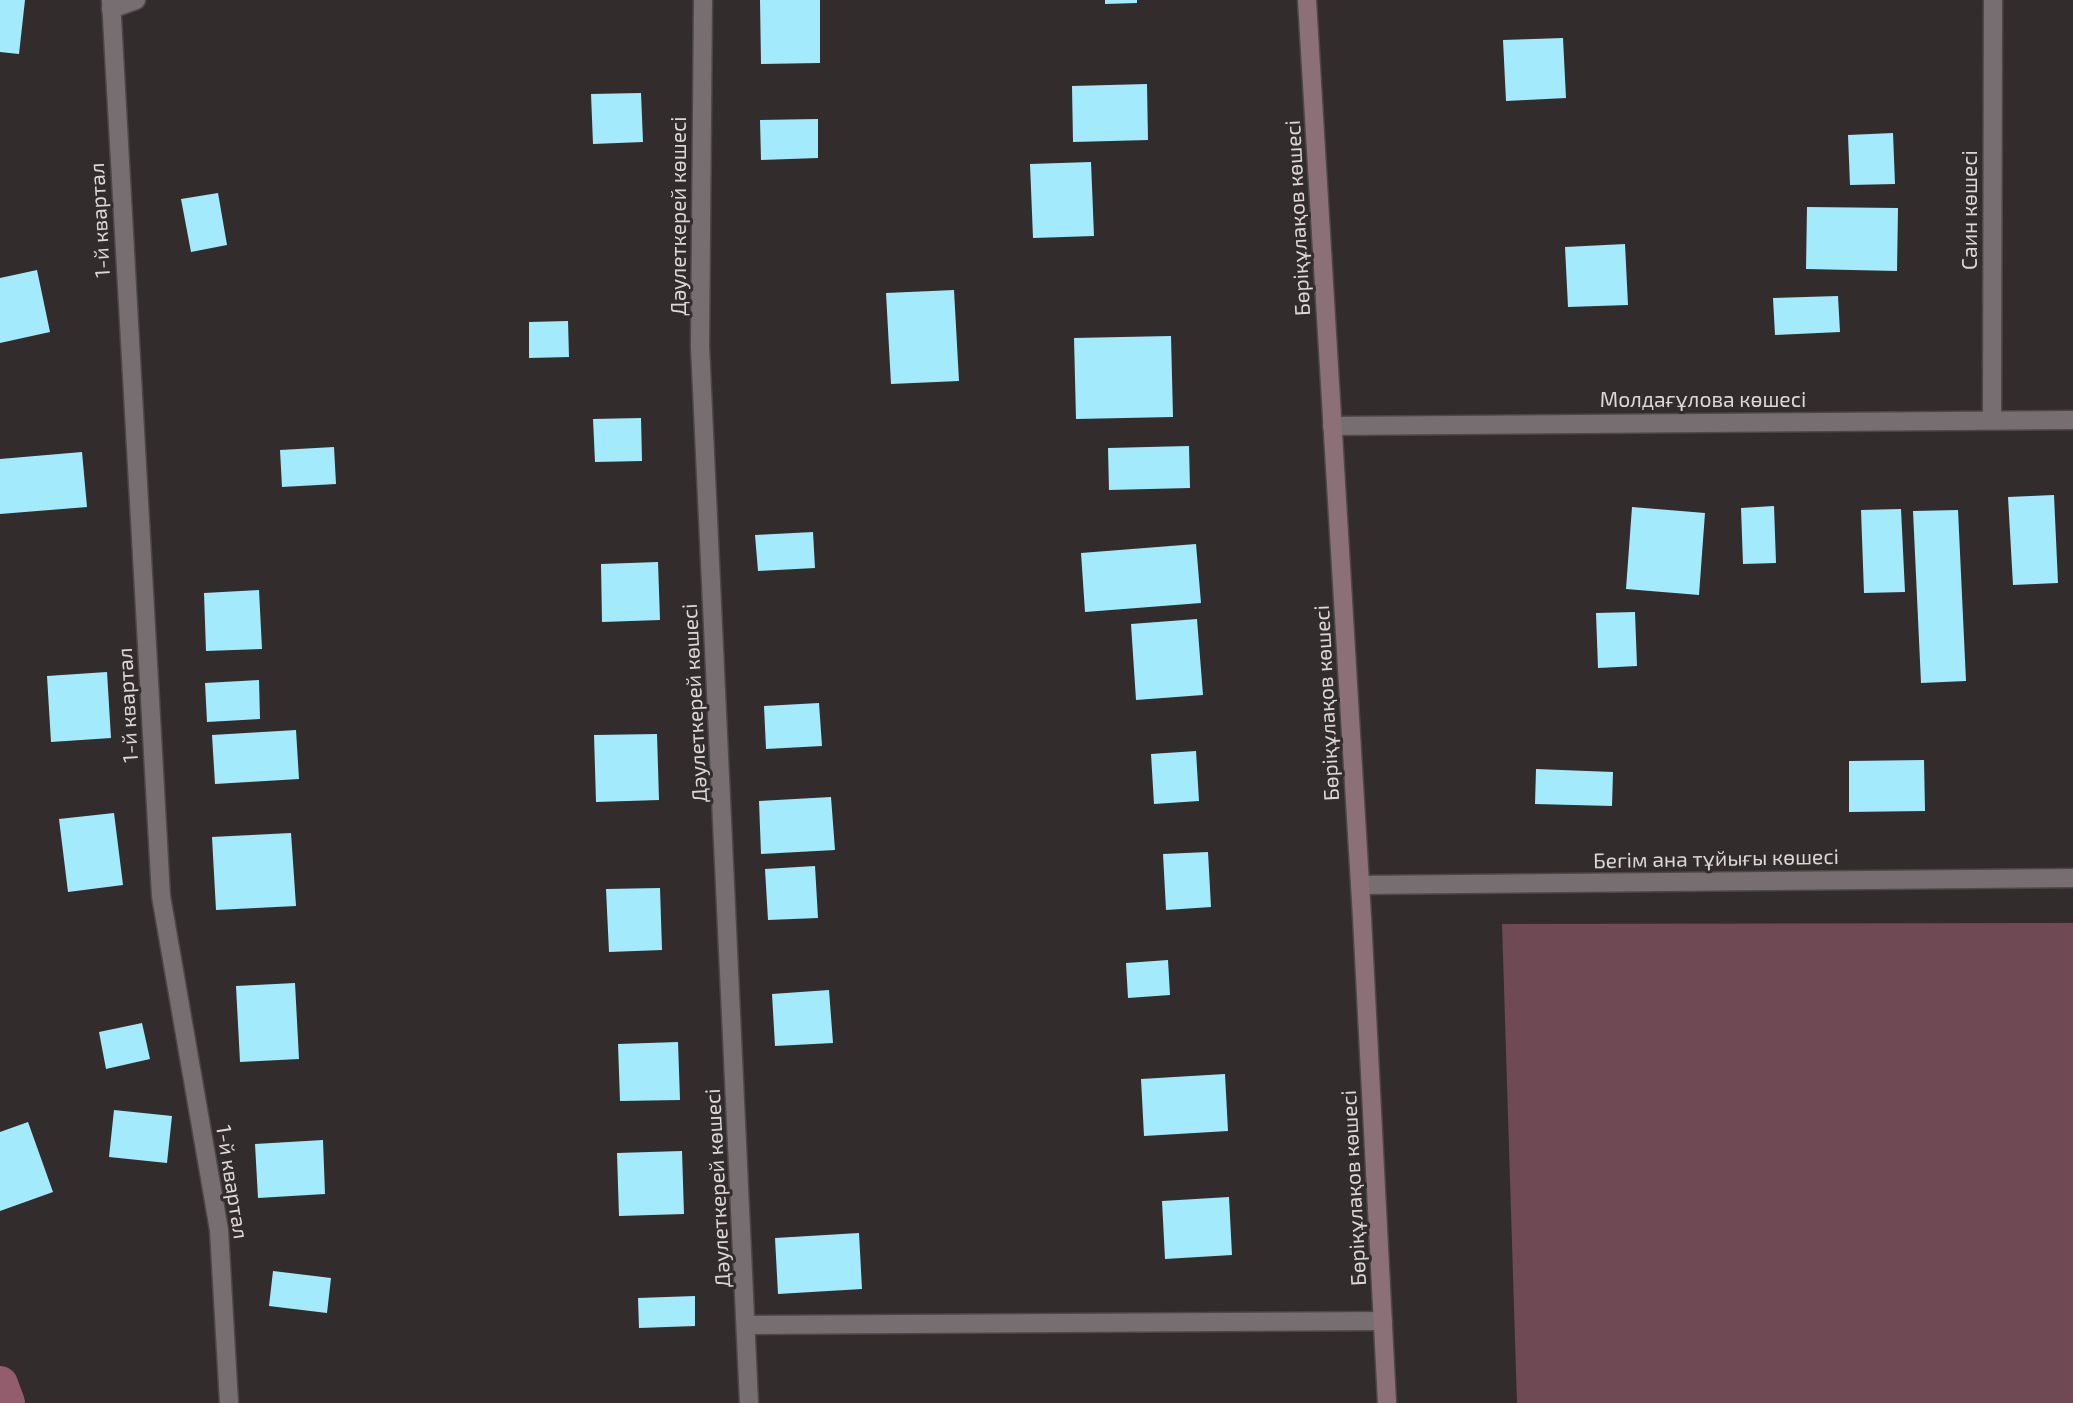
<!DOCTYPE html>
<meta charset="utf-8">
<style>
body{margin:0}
canvas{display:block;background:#332c2d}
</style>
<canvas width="2073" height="1403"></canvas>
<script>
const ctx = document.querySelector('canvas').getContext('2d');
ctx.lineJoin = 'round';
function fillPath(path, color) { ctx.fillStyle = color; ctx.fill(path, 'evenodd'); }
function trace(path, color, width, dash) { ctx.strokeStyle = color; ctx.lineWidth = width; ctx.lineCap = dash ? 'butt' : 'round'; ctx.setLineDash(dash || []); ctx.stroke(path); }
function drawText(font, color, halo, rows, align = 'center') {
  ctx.font = font + ' "Exo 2",sans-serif'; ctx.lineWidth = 6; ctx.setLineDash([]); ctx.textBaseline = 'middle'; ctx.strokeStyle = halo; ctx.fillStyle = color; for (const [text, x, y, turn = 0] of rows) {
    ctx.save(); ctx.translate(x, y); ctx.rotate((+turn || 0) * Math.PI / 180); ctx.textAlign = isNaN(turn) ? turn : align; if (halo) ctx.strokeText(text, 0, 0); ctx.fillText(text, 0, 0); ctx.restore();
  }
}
fillPath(new Path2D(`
 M2073,923V1403H1517L1502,924Z`), '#6f4953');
trace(new Path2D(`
 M0,1384L7,1403`), '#945d6d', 36);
fillPath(new Path2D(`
 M0,0H25L19,54L0,52Z
 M760,0H820V63L761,64Z
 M1105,0H1137V3L1105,4Z
 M1563,38L1566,98L1506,101L1503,40Z
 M1147,84L1148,140L1073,142L1072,86Z
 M641,93L643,142L593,144L591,94Z
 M818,119V158L761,160L760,120Z
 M1893,133L1895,184L1850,185L1848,135Z
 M1091,162L1094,236L1033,238L1030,164Z
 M218,193L227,245L191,252L181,199Z
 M1807,207L1898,208L1897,271L1806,269Z
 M1625,244L1628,305L1568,307L1565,247Z
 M37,270L50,332L0,343V278Z
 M954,290L959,381L891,384L886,293Z
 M1838,296L1840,332L1775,335L1773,298Z
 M568,321L569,357L529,358V322Z
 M1171,336L1173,417L1076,419L1074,338Z
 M641,418L642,461L595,462L593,419Z
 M1189,446L1190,488L1109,490L1108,448Z
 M334,447L336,484L282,487L280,450Z
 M82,452L87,507L0,514V459Z
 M2054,495L2058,583L2013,585L2008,497Z
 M1774,506L1776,563L1743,564L1741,508Z
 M1632,507L1705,513L1699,595L1626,589Z
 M1901,509L1905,592L1864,593L1861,510Z
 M1958,510L1966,681L1921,683L1913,511Z
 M813,532L815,568L758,571L755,535Z
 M1196,544L1201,603L1085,612L1081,553Z
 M658,562L660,620L602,622L601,564Z
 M259,590L262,649L206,651L204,593Z
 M1635,612L1637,666L1598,668L1596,613Z
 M1197,619L1203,695L1136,700L1131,624Z
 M107,672L111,738L51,742L47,676Z
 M259,680L260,719L207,722L205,683Z
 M819,703L822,746L766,749L764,706Z
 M296,730L299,779L215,784L212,735Z
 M657,734L659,800L596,802L594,735Z
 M1196,751L1199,801L1154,804L1151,754Z
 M1924,760L1925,811L1849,812V761Z
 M1536,769L1613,772L1612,806L1535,804Z
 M831,797L835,850L761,854L759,801Z
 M114,813L123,885L68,892L59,819Z
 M291,833L296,906L216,910L212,837Z
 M1208,852L1211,907L1166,910L1163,854Z
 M815,866L818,918L768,920L765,869Z
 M660,888L662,950L609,952L606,889Z
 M1168,960L1170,995L1128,998L1126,963Z
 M295,983L299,1059L240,1062L236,986Z
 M829,990L833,1043L775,1046L772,994Z
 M142,1023L150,1059L106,1069L99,1032Z
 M678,1042L680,1100L620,1101L618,1044Z
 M1225,1074L1228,1131L1144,1136L1141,1079Z
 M114,1110L172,1116L167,1163L109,1157Z
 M28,1122L53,1192L0,1211V1132Z
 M323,1140L325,1194L258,1198L255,1144Z
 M682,1151L684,1214L619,1216L617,1153Z
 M1229,1197L1232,1255L1165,1259L1162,1201Z
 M859,1233L862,1289L778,1294L775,1238Z
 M273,1271L331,1278L327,1313L269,1306Z
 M695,1296V1326L639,1328L638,1298Z`), '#a3eafd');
const street = new Path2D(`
 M111,0L161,896L219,1230L229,1403
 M703,0L700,346L749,1403
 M111,9L136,0
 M1992,420L1993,0
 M1332,426L2073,420
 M1360,885L2073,878
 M747,1325L1383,1321`);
const secondary = new Path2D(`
 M1307,0L1362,917L1387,1403`);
trace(street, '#4d4748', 21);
trace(secondary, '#4d4748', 21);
trace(street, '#766e70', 18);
trace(secondary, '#8c7078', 18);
drawText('21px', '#dcd7d8', '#332c2d', [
 ["Саин көшесі",1970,210,-90],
 ["Дәулеткерей көшесі",679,216,-90],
 ["Бөріқұлақов көшесі",1298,218,-93],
 ["1-й квартал",100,220,-93],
 ["Молдағұлова көшесі",1703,400],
 ["Дәулеткерей көшесі",695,703,-93],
 ["Бөріқұлақов көшесі",1327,703,-93],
 ["1-й квартал",128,705,-93],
 ["Бегім ана тұйығы көшесі",1716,859,-1],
 ["1-й квартал",232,1182,81],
 ["Дәулеткерей көшесі",718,1188,-93],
 ["Бөріқұлақов көшесі",1354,1188,-93]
]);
</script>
